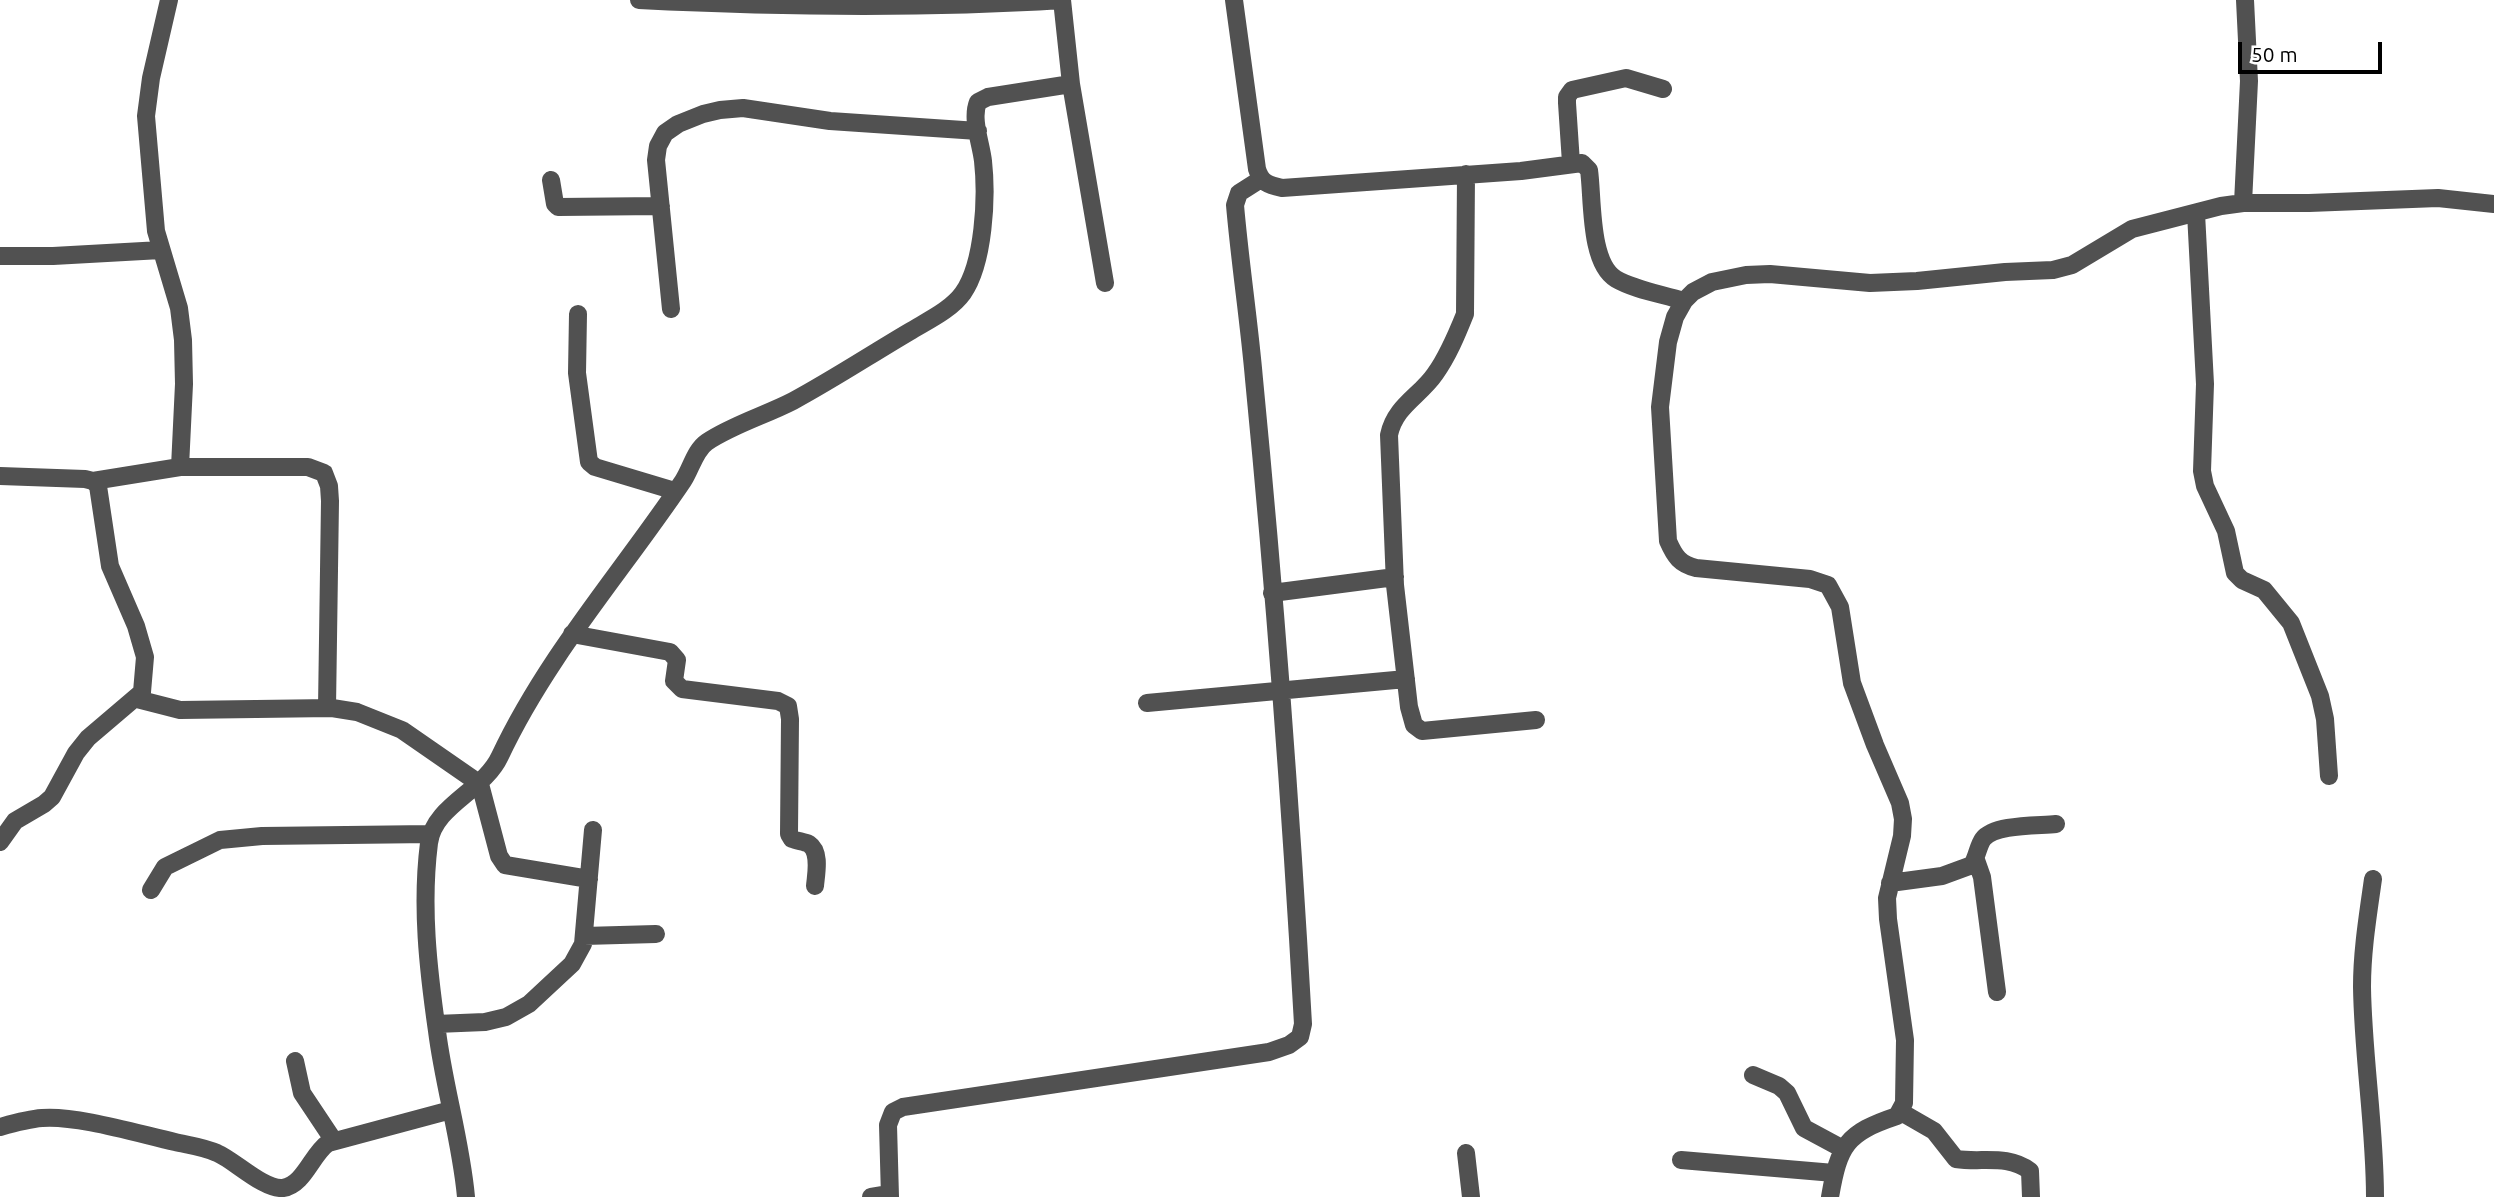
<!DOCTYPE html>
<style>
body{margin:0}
#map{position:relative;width:2494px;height:1197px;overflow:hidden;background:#fff;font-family:Ubuntu,sans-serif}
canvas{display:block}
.scale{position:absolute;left:2238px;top:42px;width:144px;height:32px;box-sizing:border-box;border:4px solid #000;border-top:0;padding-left:9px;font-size:21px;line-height:24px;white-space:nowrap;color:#000;-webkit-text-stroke:5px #fff;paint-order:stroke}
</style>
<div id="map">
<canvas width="2494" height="1197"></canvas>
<div class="scale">50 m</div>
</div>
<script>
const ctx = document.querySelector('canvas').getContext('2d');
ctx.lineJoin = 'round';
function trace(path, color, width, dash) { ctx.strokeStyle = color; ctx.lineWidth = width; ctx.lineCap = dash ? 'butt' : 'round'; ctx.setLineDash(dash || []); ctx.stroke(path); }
trace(new Path2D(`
 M169,0L151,78L146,116L156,231L179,308L183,340L184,384L180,467
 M639,0C780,7 921,9 1062,0
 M1062,0L1071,84L1105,283
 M1234,0L1257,169C1261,183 1269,185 1282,188L1521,171L1582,163L1589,170C1593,198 1589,263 1616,279C1635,290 1662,294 1684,301
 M1571,163L1567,103V97L1572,90L1626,78L1663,89
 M1466,174L1465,314C1457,334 1448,356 1435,374C1420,396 1395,406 1389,435L1395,585L1409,707L1414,725L1422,731L1536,720
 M551,180L555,204L558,207L661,206
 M2243,203L2249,81L2245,0
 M2196,213L2205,384L2202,471L2205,486L2226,531L2235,573L2242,580L2264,590L2291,623L2320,696L2325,719L2329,776
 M0,256H53L161,250
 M671,309L656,160L658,146L665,133L678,124L703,114L720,110L743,108L830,121L978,131
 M578,314L577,373L589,462L595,467L675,491
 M0,476L85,479L93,481L98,486L110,566L136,626L145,657L142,692L88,738L76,753L52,797L44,804L15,821L0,842
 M93,481L180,467H308L324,473L329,486L330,501L327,708
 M1272,593L1395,577
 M572,634L670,652L677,660L674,681L682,689L778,701L788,706L790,719L789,834L792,839C797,841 805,842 809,844C821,852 816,874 815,886
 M137,699L180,710L332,708L357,712L402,730L480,784L499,856L505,865L589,879
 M1147,703L1406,679
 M1976,860L1982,877L1997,992
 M2373,879C2368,915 2362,950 2362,987C2363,1057 2375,1127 2375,1197
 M1890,883L1942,876L1972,865C1977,857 1978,846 1983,839C1995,824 2038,826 2056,824
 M151,890L165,867L220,840L262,836L431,834
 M584,936L656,934
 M436,1024L485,1022L506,1017L529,1004L572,964L583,944L593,830
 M295,1061L302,1093L334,1141
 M1753,1075L1779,1086L1787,1093L1804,1128L1843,1149
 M1901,1112L1934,1131L1956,1159C1982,1163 2007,1154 2030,1171L2031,1197
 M0,1127C14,1123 28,1119 42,1118C76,1115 139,1134 175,1142C188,1145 204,1147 217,1153C234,1160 264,1190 283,1188C304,1185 312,1154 328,1143L451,1110
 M1466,1153L1471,1197
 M1681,1160L1834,1173
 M466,1197C461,1141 444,1087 437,1031C428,968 421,906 429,843C434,805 484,791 500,756C547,656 621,573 683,481C691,469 695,450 707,442C732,425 766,415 793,401C832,380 870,355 909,332C927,321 951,310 963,293C984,263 987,197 983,161C981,143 971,119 978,102L988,97L1071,84
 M871,1197L889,1194
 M890,1197L888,1125L893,1112L903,1107L1269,1052L1289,1045L1300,1037L1303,1024C1291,809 1275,594 1254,379C1249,321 1240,263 1235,205L1239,193L1261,179
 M1830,1197C1839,1145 1846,1133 1897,1116L1904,1103L1905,1040L1888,919L1887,898L1902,836L1903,819L1900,803L1875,745L1852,683L1840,607L1828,585L1810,579L1696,568C1680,564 1675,557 1668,541L1660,407L1668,342L1675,317L1684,301L1693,292L1712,282L1746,275L1770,274L1870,283L1917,281L2005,272L2053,270L2072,265L2132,229L2221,206L2243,203H2309L2438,198L2494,204`), '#515151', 18);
</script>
